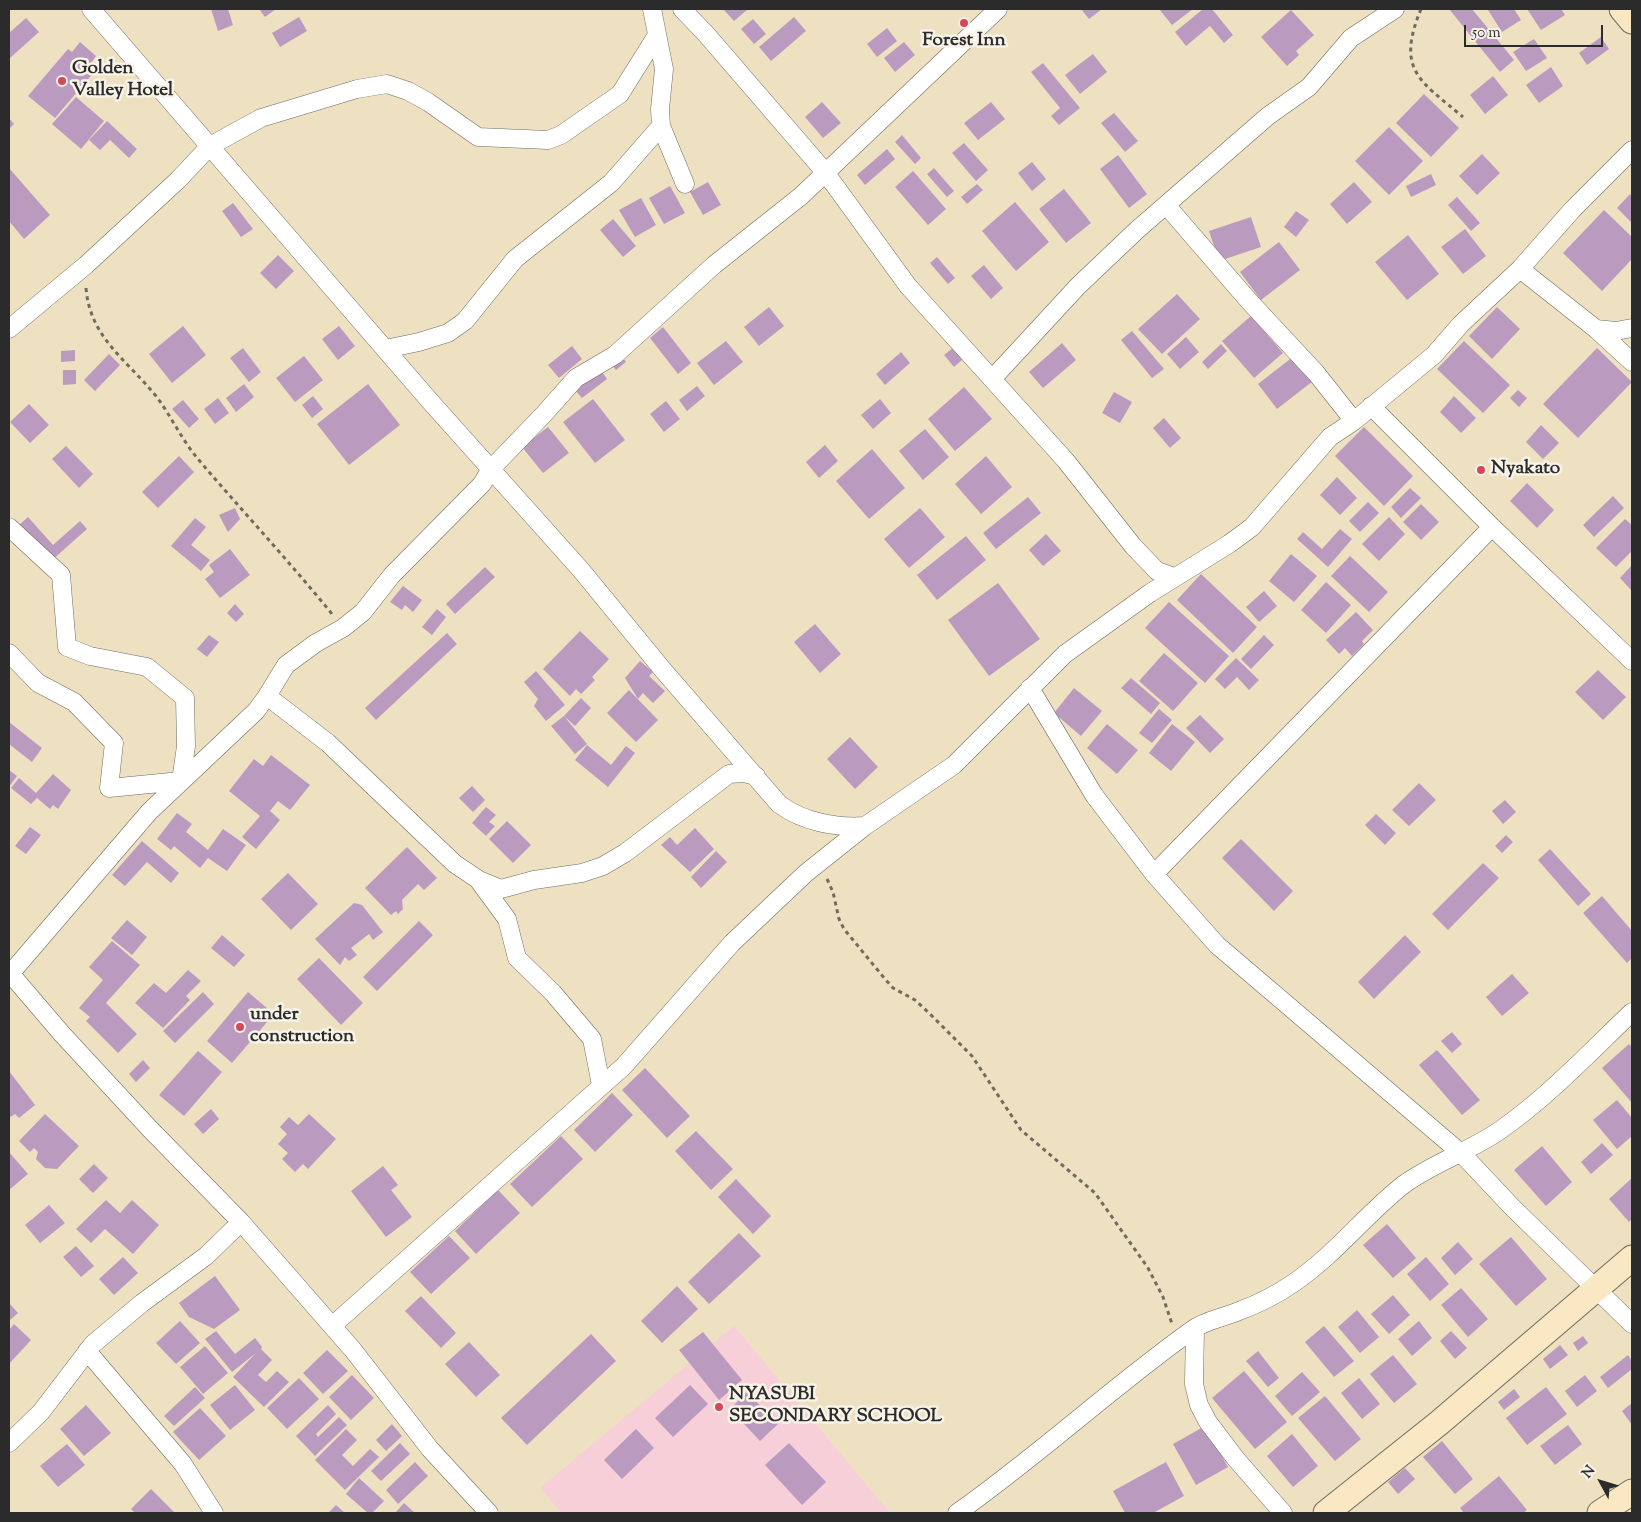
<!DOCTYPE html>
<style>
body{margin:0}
#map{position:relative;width:1641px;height:1522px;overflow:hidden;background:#eee1c2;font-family:"Sorts Mill Goudy",serif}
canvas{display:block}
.frame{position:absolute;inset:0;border:10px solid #2b2b2b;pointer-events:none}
.north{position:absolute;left:1576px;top:1457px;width:50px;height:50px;-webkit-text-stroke:4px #f7f3e8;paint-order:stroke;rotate:309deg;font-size:14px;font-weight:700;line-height:20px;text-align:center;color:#2b2b2b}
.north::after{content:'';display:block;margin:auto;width:18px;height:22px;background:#2b2b2b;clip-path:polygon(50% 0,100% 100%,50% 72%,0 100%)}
.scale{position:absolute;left:1464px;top:25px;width:139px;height:22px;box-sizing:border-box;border:2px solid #2b2b2b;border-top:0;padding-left:6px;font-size:15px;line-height:18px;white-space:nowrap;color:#2b2b2b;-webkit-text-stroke:4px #f7f3e8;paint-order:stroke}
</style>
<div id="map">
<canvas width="1641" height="1522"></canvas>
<div class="frame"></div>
<div class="north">N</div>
<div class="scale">50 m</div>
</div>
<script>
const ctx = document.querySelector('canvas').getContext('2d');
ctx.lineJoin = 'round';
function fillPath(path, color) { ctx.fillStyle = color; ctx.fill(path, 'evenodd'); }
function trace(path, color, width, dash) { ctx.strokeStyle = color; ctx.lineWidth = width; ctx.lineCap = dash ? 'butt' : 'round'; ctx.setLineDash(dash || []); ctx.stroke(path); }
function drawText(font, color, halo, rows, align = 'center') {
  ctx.font = font + ' "Sorts Mill Goudy",serif'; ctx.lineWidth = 5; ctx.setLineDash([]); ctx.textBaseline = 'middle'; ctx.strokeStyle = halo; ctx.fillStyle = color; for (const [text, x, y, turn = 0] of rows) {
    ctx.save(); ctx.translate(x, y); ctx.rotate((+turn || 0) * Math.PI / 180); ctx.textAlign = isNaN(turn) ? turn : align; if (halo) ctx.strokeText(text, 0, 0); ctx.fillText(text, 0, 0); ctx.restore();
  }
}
fillPath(new Path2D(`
 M734,1326L890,1513H562L540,1488Z`), '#f6cfd9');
fillPath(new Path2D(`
 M211,9H228L233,25L218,31Z
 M259,9H276L265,17Z
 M723,9H748L734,21Z
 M1081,9H1102L1089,19Z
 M1159,9H1193L1172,25Z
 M1203,9H1212L1233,35L1224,43L1210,26L1186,46L1175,32Z
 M1449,9H1472L1514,60L1500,72Z
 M1489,9H1514L1521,20L1502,32L1488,10Z
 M1527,9H1561L1565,15L1541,30Z
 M1291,10L1314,35L1296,51L1299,55L1287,66L1261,37Z
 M299,17L307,31L280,47L272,33Z
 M794,17L806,31L771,61L759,47Z
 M26,18L39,32L10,58L9,33Z
 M753,19L766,34L754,44L741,29Z
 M887,28L897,41L877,57L867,44Z
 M1601,37L1609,49L1587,65L1579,53Z
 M1534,39L1547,58L1526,71L1513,52Z
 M80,42L96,56L89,66L95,71L55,118L28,96L68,49L72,52Z
 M904,42L915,55L895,72L884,58Z
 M1093,54L1107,72L1080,94L1065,75Z
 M1043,63L1080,108L1059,125L1051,116L1060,108L1031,72Z
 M1551,67L1563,86L1539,103L1526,85Z
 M1493,76L1508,95L1485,114L1470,95Z
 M1424,94L1459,128L1431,157L1396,123Z
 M76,97L104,121L81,149L52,124Z
 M822,102L841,123L823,138L805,117Z
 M991,102L1005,119L978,140L964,123Z
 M1114,113L1138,141L1125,152L1101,123Z
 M9,118L14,124L9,129Z
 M107,121L137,149L129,158L110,140L100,150L89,140Z
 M1389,127L1423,161L1389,195L1355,161Z
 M902,135L921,158L915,164L895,142Z
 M964,143L988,170L976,181L952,153Z
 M887,149L895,159L865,185L857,175Z
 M1482,154L1500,173L1477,195L1459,176Z
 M1118,155L1147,194L1129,208L1100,169Z
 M1032,162L1046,179L1032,191L1018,173Z
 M9,168L50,215L24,239L9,221Z
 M934,168L954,191L947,197L927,174Z
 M913,171L946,209L928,225L895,187Z
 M1431,174L1436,185L1411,197L1406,186Z
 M708,182L721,205L703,215L690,192Z
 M1354,182L1372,202L1347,224L1330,204Z
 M977,184L983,190L967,204L961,197Z
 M670,186L685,213L664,224L649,198Z
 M1064,189L1091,223L1066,243L1039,209Z
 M1630,194L1632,197V223L1617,208Z
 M1457,197L1480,223L1471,231L1448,205Z
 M641,198L656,225L635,237L619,210Z
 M1015,202L1049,242L1016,271L982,231Z
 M233,203L253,229L241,237L222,211Z
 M1604,210L1632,237V259L1602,291L1563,253Z
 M1296,211L1309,220L1296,237L1284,227Z
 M1251,217L1261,247L1219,261L1209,231Z
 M613,219L636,246L623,257L600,230Z
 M1465,229L1486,256L1463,274L1441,247Z
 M1408,235L1439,274L1407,300L1375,262Z
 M1279,242L1300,270L1261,300L1240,272Z
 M278,255L294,271L276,289L260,273Z
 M937,257L955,278L948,284L930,263Z
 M984,265L1003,288L991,299L971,276Z
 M1177,294L1200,319L1162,354L1138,329Z
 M769,307L784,326L759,346L744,327Z
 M1497,307L1520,329L1492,359L1469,336Z
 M1251,316L1283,353L1254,378L1222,341Z
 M183,326L206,355L172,383L149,354Z
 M339,326L355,346L338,360L322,339Z
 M663,327L691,363L678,374L650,338Z
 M1132,331L1164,369L1152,378L1121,340Z
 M1186,337L1199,352L1180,369L1167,354Z
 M726,341L743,362L714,385L697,363Z
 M1464,341L1510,385L1483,413L1437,369Z
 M1062,343L1076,360L1043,388L1029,372Z
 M1221,344L1227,351L1208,369L1202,362Z
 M572,346L582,359L559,378L548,365Z
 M243,348L261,372L249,382L230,358Z
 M953,348L963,359L954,367L944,355Z
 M1597,348L1632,382L1578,438L1543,404Z
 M75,350V361L61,362V351Z
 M901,352L910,363L885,385L876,374Z
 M109,354L120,365L95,391L84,380Z
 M621,355L626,362L616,370L610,363Z
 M304,356L323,380L295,402L276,378Z
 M1294,356L1313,381L1277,409L1258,384Z
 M600,369L607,379L582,398L574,389Z
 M63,370H76V384L63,385Z
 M244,384L254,397L236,412L226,398Z
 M368,384L400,425L349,465L317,424Z
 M697,386L705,396L687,411L679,400Z
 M964,387L992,419L955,451L928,419Z
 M1518,390L1527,398L1519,407L1510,398Z
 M1114,392L1132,402L1120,423L1102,413Z
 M313,396L323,409L312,418L302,405Z
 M1454,396L1476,418L1461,433L1440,412Z
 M218,398L229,413L215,424L204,409Z
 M593,399L625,440L595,463L563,422Z
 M880,399L891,413L873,429L861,415Z
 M183,400L199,419L189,428L172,409Z
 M666,401L680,419L664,432L650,414Z
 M29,404L49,425L30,443L10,422Z
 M1164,418L1181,438L1170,448L1153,428Z
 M1541,425L1559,443L1543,459L1526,442Z
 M548,427L569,453L543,473L522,447Z
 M1364,427L1413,476L1384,506L1335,456Z
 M925,429L949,457L923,480L899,451Z
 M825,445L838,461L819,478L806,462Z
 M66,446L93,474L79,488L52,459Z
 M872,449L905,488L869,519L836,481Z
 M179,456L194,472L158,508L142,492Z
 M986,456L1012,487L981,514L955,484Z
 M1337,477L1357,498L1340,515L1320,495Z
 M1527,483L1554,510L1537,528L1510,501Z
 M1410,488L1421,498L1401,518L1391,507Z
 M1613,496L1624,508L1594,537L1583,525Z
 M1028,497L1041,513L996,549L983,533Z
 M1368,502L1379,513L1360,532L1349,521Z
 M1421,504L1439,522L1421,540L1403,522Z
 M235,508L240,519L228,532L219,515Z
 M920,508L945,537L909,568L884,539Z
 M28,517L53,545L80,521L87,529L51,561L19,525Z
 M1389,517L1405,534L1379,561L1362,544Z
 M195,518L206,527L191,545L210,560L201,571L171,546Z
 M1625,519L1632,525V551L1616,567L1596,548Z
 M1340,529L1352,539L1328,567L1297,539L1303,532L1322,549Z
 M1046,534L1061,551L1043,566L1029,550Z
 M966,536L986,560L937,600L917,575Z
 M230,549L250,575L220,598L205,579L214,572L209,565Z
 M1291,554L1317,576L1294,602L1269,581Z
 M1350,556L1388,592L1369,612L1331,576Z
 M1632,565V591L1620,578Z
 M485,567L495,577L455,614L446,604Z
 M1201,574L1257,627L1233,653L1177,600Z
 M1326,582L1351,605L1326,633L1301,610Z
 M998,583L1040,639L989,676L948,620Z
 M403,586L422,600L413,612L405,605L402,610L390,602Z
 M1264,591L1277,606L1259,622L1246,607Z
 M1169,602L1229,656L1205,683L1145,628Z
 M235,604L244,614L236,622L227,613Z
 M437,609L446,617L432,635L422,627Z
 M1356,612L1373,630L1362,641L1364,644L1352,656L1345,648L1339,654L1326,640Z
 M815,624L841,654L820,673L794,642Z
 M580,631L609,659L592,677L595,680L581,694L576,689L570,696L543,669Z
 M447,633L457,644L376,720L365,708Z
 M209,635L219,642L207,657L197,649Z
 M1264,635L1274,645L1251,669L1241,659Z
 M1164,653L1198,683L1173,711L1139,681Z
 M1236,658L1259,680L1249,690L1237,677L1225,689L1215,679Z
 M640,661L653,672L649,676L665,691L653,703L643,693L638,699L625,678Z
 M1598,670L1626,697L1603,720L1575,692Z
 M536,671L565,705L546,721L534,706L538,699L524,682Z
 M1131,678L1160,703L1151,714L1121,688Z
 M1074,688L1102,711L1081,736L1054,713Z
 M629,690L658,720L636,742L607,713Z
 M581,698L591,708L575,726L564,716Z
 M1159,709L1172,720L1152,743L1139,733Z
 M1200,715L1224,739L1210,753L1186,728Z
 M564,716L587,744L575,754L551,726Z
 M9,722L42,748L32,762L9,744Z
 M1107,724L1138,750L1117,774L1087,748Z
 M1172,724L1195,742L1171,771L1149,753Z
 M850,737L878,767L855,789L827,759Z
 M587,745L611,765L626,746L635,753L608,787L575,760Z
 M271,755L310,785L290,810L278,801L270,811L280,820L256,849L242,837L260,816L229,791L254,759L263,766Z
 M9,770L17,776L9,787Z
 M53,774L71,790L58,809L53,805L50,809L37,798L31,804L11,788L19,778L36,793Z
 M1419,783L1436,800L1409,826L1392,810Z
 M472,786L485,800L473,812L459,798Z
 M1505,800L1516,812L1503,824L1492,811Z
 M486,807L496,815L489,822L495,826L486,836L472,823Z
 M177,813L192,824L186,832L208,850L223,829L246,845L227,871L208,858L200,868L174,846L171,850L157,839Z
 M1376,814L1396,833L1385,845L1365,825Z
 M507,821L531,845L513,863L489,839Z
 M30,827L41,835L26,854L15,846Z
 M695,828L714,849L690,872L661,845L670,837L677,845Z
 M1506,835L1513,842L1502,853L1495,846Z
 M1241,839L1293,891L1274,911L1222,858Z
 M142,841L179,873L171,883L147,862L125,886L112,875Z
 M407,847L437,878L424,890L418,884L402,900L403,909L398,914L396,911L391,915L365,888Z
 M1550,849L1591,894L1578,906L1538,860Z
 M716,851L727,862L701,888L691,877Z
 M1483,863L1499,878L1448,930L1432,914Z
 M288,873L318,904L291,930L261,899Z
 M1602,896L1632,931V958L1627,963L1583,913Z
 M354,903L362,905L383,932L373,940L369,934L351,948L357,955L349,961L345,957L340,965L315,939Z
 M127,920L147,937L132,955L111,938Z
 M419,921L433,935L377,991L363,977Z
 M222,935L245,955L234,967L211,948Z
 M1405,935L1421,952L1374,999L1358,982Z
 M112,941L140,965L106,1003L137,1034L118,1053L86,1021L90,1017L79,1008L103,980L89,967Z
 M319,958L363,1003L341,1025L297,979Z
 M188,970L201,981L186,996L190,1000L163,1028L135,1003L154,983L166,993Z
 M1512,974L1529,993L1502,1016L1486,997Z
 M203,992L214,1004L175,1043L163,1031Z
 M248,992L274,1014L232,1063L207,1041Z
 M1452,1032L1462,1044L1452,1053L1441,1041Z
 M1629,1044L1632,1047V1103L1602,1068Z
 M1437,1050L1480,1100L1462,1115L1419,1065Z
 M198,1051L222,1072L184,1116L159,1095Z
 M143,1060L150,1068L136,1082L129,1074Z
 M645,1068L690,1116L667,1138L622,1090Z
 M9,1071L35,1105L19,1118L15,1114L9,1118Z
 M612,1093L633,1115L595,1152L574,1130Z
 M1617,1100L1632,1118V1136L1617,1149L1593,1120Z
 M211,1109L219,1119L203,1134L194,1124Z
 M45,1114L79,1146L57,1169L45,1168L36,1159L38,1152L34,1148L30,1152L19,1141Z
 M309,1114L336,1139L308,1169L303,1164L295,1172L282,1159L288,1153L278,1144L287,1134L280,1127L289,1117L298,1125Z
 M696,1131L733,1169L711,1190L675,1151Z
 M561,1136L583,1159L532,1207L510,1184Z
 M1602,1143L1613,1155L1591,1174L1581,1162Z
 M1542,1146L1572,1182L1546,1206L1514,1170Z
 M9,1152L28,1174L9,1190Z
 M94,1164L108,1178L93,1193L79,1179Z
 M383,1166L398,1185L391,1190L412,1217L386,1237L351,1191Z
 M1632,1178V1219L1629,1222L1609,1199Z
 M736,1179L771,1216L753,1234L718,1197Z
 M498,1190L520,1213L476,1254L455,1231Z
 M106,1200L120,1213L132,1200L159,1225L133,1254L105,1229L91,1243L76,1229Z
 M49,1205L65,1223L40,1243L25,1225Z
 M1387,1224L1416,1258L1393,1278L1363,1245Z
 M739,1233L761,1256L709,1304L688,1282Z
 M449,1236L470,1258L431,1294L410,1272Z
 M1511,1237L1547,1279L1516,1306L1479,1264Z
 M1458,1242L1473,1259L1455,1275L1441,1258Z
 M76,1246L94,1266L81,1277L63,1257Z
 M123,1257L138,1273L114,1295L99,1279Z
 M1426,1257L1449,1284L1430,1301L1407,1274Z
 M215,1276L240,1310L214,1329L189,1317L179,1303Z
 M677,1286L698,1309L662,1343L641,1321Z
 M1461,1288L1488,1319L1468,1337L1441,1305Z
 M1393,1295L1410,1315L1389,1334L1371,1314Z
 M421,1296L456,1333L441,1348L405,1311Z
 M9,1303L18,1313L9,1321Z
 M1357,1310L1379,1337L1360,1353L1338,1327Z
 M180,1321L200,1343L176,1364L156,1343Z
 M1419,1321L1432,1338L1412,1356L1398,1339Z
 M14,1324L31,1340L9,1364V1330Z
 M1324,1326L1354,1361L1334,1377L1305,1342Z
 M216,1331L235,1354L255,1338L262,1347L261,1349L272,1360L258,1375L266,1382L277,1371L289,1382L264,1407L233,1377L256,1353L232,1372L205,1339Z
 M1451,1331L1467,1348L1455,1359L1440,1341Z
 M703,1332L742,1380L719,1400L679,1350Z
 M591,1334L616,1361L527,1445L501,1418Z
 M1583,1336L1588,1343L1578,1351L1573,1343Z
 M469,1342L500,1375L476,1397L445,1364Z
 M1560,1345L1568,1355L1550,1369L1543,1359Z
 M205,1346L228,1373L203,1394L180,1367Z
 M327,1350L348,1371L323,1394L303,1373Z
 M1258,1351L1279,1378L1268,1387L1246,1361Z
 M1393,1355L1417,1384L1394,1403L1370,1374Z
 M1628,1355L1632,1361V1369L1608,1388L1600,1377Z
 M1244,1371L1287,1422L1255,1449L1212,1398Z
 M1302,1372L1320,1392L1292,1416L1275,1396Z
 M352,1375L374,1398L351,1420L329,1397Z
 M1585,1375L1597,1391L1577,1407L1565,1391Z
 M299,1378L319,1399L287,1429L267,1408Z
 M1359,1378L1380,1404L1362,1419L1341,1393Z
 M235,1385L255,1410L230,1430L210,1405Z
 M690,1385L708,1404L673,1437L655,1418Z
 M195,1387L205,1398L174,1426L164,1416Z
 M1546,1387L1567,1414L1527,1445L1506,1418Z
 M1514,1389L1520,1397L1504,1410L1498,1402Z
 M747,1392L778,1424L760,1441L730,1409Z
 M1325,1396L1361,1439L1335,1461L1298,1418Z
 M1632,1403V1425L1622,1411Z
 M86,1405L111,1433L84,1456L60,1429Z
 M328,1405L336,1414L316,1434L318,1437L339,1417L347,1425L315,1456L296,1436Z
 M200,1408L226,1436L199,1460L173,1432Z
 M392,1424L402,1436L386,1451L376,1440Z
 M1568,1425L1582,1444L1555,1465L1540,1446Z
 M1205,1426L1228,1467L1196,1485L1173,1444Z
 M346,1429L357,1440L342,1455L353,1466L370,1449L379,1457L345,1490L315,1460Z
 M636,1429L654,1448L622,1479L604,1460Z
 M1292,1434L1318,1466L1293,1487L1267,1456Z
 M1442,1441L1473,1479L1455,1494L1423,1457Z
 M400,1443L410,1454L381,1481L371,1471Z
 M789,1443L826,1482L802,1505L765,1465Z
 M67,1444L85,1465L58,1487L40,1466Z
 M415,1462L428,1476L398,1504L386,1490Z
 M1166,1462L1184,1496L1153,1513H1125L1113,1491Z
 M1405,1468L1415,1479L1398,1494L1388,1482Z
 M1499,1476L1527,1510L1523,1513H1464L1460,1508Z
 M359,1478L384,1501L372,1513H368L346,1494Z
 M151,1489L175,1513H135L131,1509Z
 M404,1503L415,1513H395Z
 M336,1505L345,1513H328Z`), '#bb9ac0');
const street = new Path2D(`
 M91,9L429,400L581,570L663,670L779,804C803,822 836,828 865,826
 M652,9L664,69L660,109L661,126L685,184
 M682,9L706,34L825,172L908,286L1066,461L1133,546L1157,571L1174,577
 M1166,205L1249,301L1316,373L1354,421
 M1520,269L1596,329L1632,362
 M9,329L86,265L178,180L210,146L261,118L357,89L387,84L408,91L428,102L478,137L548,140L561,135L620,94L657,35
 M1596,329L1616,331L1632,328
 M385,349L419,342L448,333L465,321L515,259L611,183L661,126
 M993,378L1078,286L1137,230L1268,116L1309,87L1351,38L1395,9
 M1371,406L1492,527L1632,661
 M9,527L61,575L67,647L90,656L147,667L185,698L186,746L181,781L109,788L114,743L74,702L38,683L9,653
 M1030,688L1094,795L1154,874L1217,945L1462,1154L1512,1207L1632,1324
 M267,696L328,743L455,864L479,880L501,889L534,880L582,873L603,866L625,853L729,774L744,773L756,776
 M1154,874L1492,527
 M479,881L507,919L517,958L553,993L592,1039L601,1085
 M9,972L62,1034L150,1129L241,1222L353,1350L430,1449L489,1513
 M10,974L149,812L256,711L267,696L286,665L316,643L343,628L363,612L392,575L482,484L490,470L544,414L576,378L615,355L714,265L801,196L998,9
 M332,1326L624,1066L732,943L806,873L865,826L954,765L1065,654L1150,593L1229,544L1252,527L1330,437L1354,421L1434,355L1461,324L1520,269L1573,209L1632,150
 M1195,1328L1194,1384L1199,1405L1208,1422L1236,1459L1283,1513
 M87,1351L183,1464L214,1513
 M9,1443L41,1412L93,1344L142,1303L206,1256L241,1222
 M957,1513C1038,1456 1111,1388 1192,1330C1206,1320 1223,1318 1239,1311C1258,1304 1276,1295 1292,1284C1334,1256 1364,1216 1403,1185C1433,1163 1468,1152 1499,1131C1548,1097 1589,1053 1632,1012`);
const secondary = new Path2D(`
 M1622,9L1632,21
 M1326,1513L1439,1423L1632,1258
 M1600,1513L1632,1492`);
trace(street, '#6f6b60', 19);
trace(secondary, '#6f6b60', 27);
trace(new Path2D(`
 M1421,9C1396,70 1419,80 1463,117
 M86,288C90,338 127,360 156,396C171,416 182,440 198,459C242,511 289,561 332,614
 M827,879L833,892L839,919L844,929L885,979L893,988L915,1000L929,1013L972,1056L1021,1130L1095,1193L1148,1268L1163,1297L1172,1324`), '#6f6b60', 3, [4, 4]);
trace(street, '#fff', 18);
trace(secondary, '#fae7c3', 25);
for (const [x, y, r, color] of [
 [964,23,5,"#d1495b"],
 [62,81,5,"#d1495b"],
 [1481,470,5,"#d1495b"],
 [240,1027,5,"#d1495b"],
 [719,1407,5,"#d1495b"]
]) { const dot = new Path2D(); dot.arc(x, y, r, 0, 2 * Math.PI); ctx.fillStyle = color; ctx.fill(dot); trace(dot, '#f7f3e8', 2); }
drawText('bold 19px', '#2b2b2b', '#f7f3e8', [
 ["Forest Inn",964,42,"center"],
 ["Golden",72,70],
 ["Valley Hotel",72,92],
 ["Nyakato",1491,470],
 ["under",250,1016],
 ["construction",250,1038],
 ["NYASUBI",729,1396],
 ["SECONDARY SCHOOL",729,1418]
], 'left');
</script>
